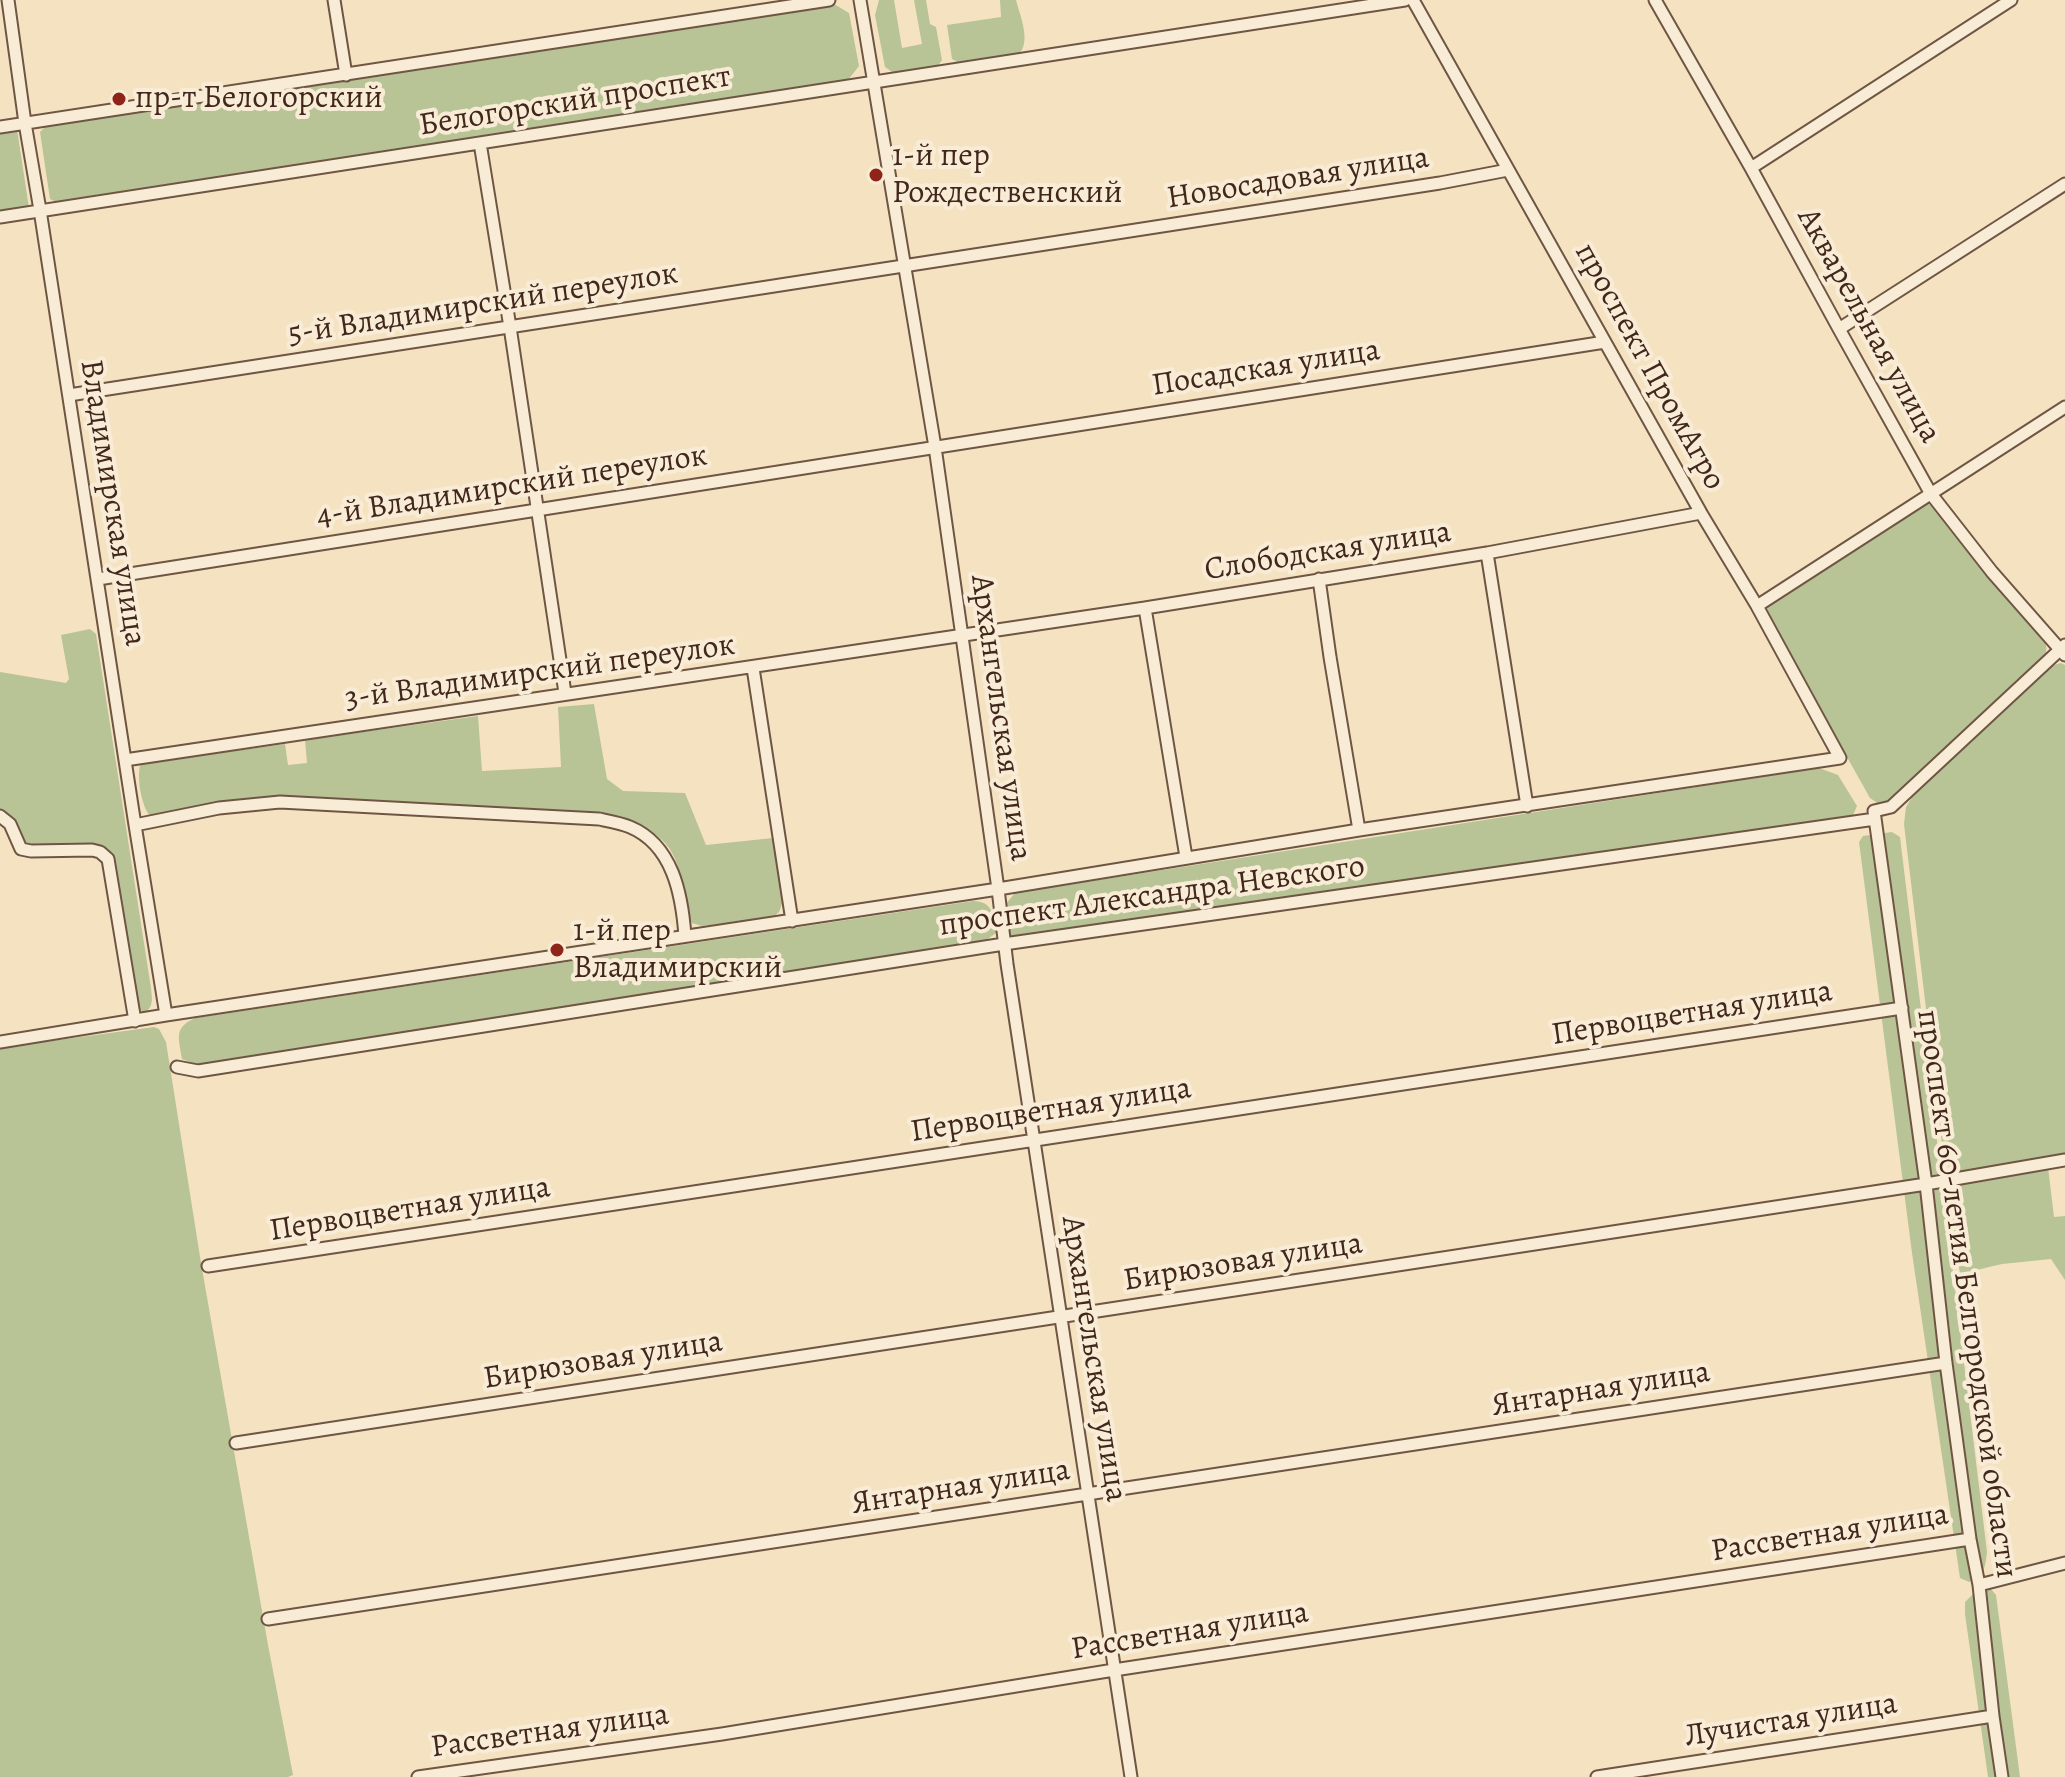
<!DOCTYPE html>
<meta charset="utf-8">
<style>
body{margin:0}
canvas{display:block;background:#f5e2c1}
</style>
<canvas width="2065" height="1777"></canvas>
<script>
const ctx = document.querySelector('canvas').getContext('2d');
ctx.lineJoin = 'round';
function fillPath(path, color) { ctx.fillStyle = color; ctx.fill(path, 'evenodd'); }
function trace(path, color, width, dash) { ctx.strokeStyle = color; ctx.lineWidth = width; ctx.lineCap = dash ? 'butt' : 'round'; ctx.setLineDash(dash || []); ctx.stroke(path); }
function drawText(font, color, halo, rows, align = 'center') {
  ctx.font = font + ' Alegreya,serif'; ctx.lineWidth = 8; ctx.setLineDash([]); ctx.textBaseline = 'middle'; ctx.strokeStyle = halo; ctx.fillStyle = color; for (const [text, x, y, turn = 0] of rows) {
    ctx.save(); ctx.translate(x, y); ctx.rotate((+turn || 0) * Math.PI / 180); ctx.textAlign = isNaN(turn) ? turn : align; if (halo) ctx.strokeText(text, 0, 0); ctx.fillText(text, 0, 0); ctx.restore();
  }
}
fillPath(new Path2D(`
 M879,0H894L902,48L922,44L914,0H926L930,24L936,27L942,60L936,69L895,74L885,67L875,15Z
 M1000,0H1016C1020,16 1032,42 1018,55L961,64L952,59L947,25L1001,17Z
 M834,4L849,13L859,66L848,80L58,203L50,199L40,132L48,124Z
 M17,129L29,208L0,212V131Z
 M1929,504L1936,509L2041,635C2046,642 2048,647 2045,656L1891,802C1882,806 1878,804 1870,798L1765,611L1769,605L1920,507Z
 M90,629L96,634L151,988C152,998 154,1006 145,1013L139,1009L137,1003L117,878C115,869 113,854 105,848C94,840 43,849 25,846L12,822L0,812V672L66,683L69,679L61,635Z
 M2061,663L2065,665V1159L1964,1173L1951,1169L1944,1160L1904,824L1906,807L1914,794L2051,666Z
 M594,704L607,779L623,791L685,793L706,845L773,838L783,901L779,912L772,918L702,926L692,923L688,915C684,897 682,877 675,859C663,827 621,818 591,812L296,796L233,801L158,816L149,815C141,803 137,779 140,765L146,763L285,744L288,765L307,763L305,740L478,716L482,771L561,767L558,707Z
 M1819,768L1838,775L1857,806L1853,815L1845,818L1017,938L1010,936L1007,931L1005,905L1015,893Z
 M1892,832L1900,837L1987,1552C1985,1567 1985,1576 1969,1582L1960,1578L1912,1253L1859,842L1863,836Z
 M973,901C993,901 994,916 996,933L985,941L202,1067L182,1059C179,1038 173,1028 195,1018Z
 M154,1027L159,1029L166,1042L201,1263L268,1645L293,1775L288,1777H0V1048Z
 M2048,1167L2054,1217L2065,1216V1280L2051,1259L2002,1264L1960,1274L1948,1193L1949,1184Z
 M1991,1589L1996,1595L2020,1777H1988L1965,1614V1602L1977,1590Z`), '#b8c496');
const minor = new Path2D(`
 M8,0L25,123L40,210L135,825L166,1015
 M334,0L346,75
 M860,0L935,447L998,889L1007,964L1131,1777
 M1655,0L1751,168L1839,329L1931,494L1992,572L2065,655
 M0,127L829,0
 M480,143L510,327L565,693
 M1751,168L2011,0
 M0,217L1405,0
 M1839,329L2065,184
 M69,395L1440,183L1508,170
 M1487,553L1527,806
 M98,579L1605,342
 M1319,579L1330,657L1359,830
 M1757,606L2065,407
 M1145,608L1186,857
 M753,668L792,921
 M125,760L1145,608L1487,553L1701,513
 M0,816L10,824L21,849L31,851L92,850L100,852L108,859L135,1021
 M135,825L219,808L280,802L599,819C609,821 621,823 630,827C673,845 682,895 685,936
 M0,1042L166,1015L998,889L1359,830L1840,758L1757,606L1701,513L1413,0
 M177,1067L198,1071L1004,944L1875,819
 M208,1266L1902,1008
 M236,1443L1926,1184L2065,1160
 M1979,1585L2065,1563
 M268,1619L1946,1363
 M418,1777L722,1734L1114,1670L1970,1539
 M1597,1777L1993,1716
 M2002,1777L1993,1716L1979,1585L1970,1539L1946,1363L1926,1184L1874,811L1891,807L2065,645`);
trace(minor, '#6f5644', 15);
trace(minor, '#f8ecd7', 11);
for (const [x, y, r, color] of [
 [119,99,8,"#8f2418"],
 [876,175,8,"#8f2418"],
 [557,950,8,"#8f2418"]
]) { const dot = new Path2D(); dot.arc(x, y, r, 0, 2 * Math.PI); ctx.fillStyle = color; ctx.fill(dot); trace(dot, '#f8ecd7', 3); }
drawText('32px', '#42271b', '#f8ecd7', [
 ["пр-т Белогорский",135,99],
 ["1-й пер",892,157],
 ["Рождественский",892,194],
 ["1-й пер",573,932],
 ["Владимирский",573,969]
], 'left');
drawText('32px', '#42271b', '#f8ecd7', [
 ["Белогорский проспект",575,102,-9],
 ["Новосадовая улица",1298,179,-9],
 ["5-й Владимирский переулок",483,305,-9],
 ["Акварельная улица",1868,326,61],
 ["проспект ПромАгро",1649,367,61],
 ["Посадская улица",1266,369,-9],
 ["4-й Владимирский переулок",512,487,-9],
 ["Владимирская улица",112,503,81],
 ["Слободская улица",1328,552,-9],
 ["3-й Владимирский переулок",540,673,-8],
 ["Архангельская улица",1000,718,82],
 ["проспект Александра Невского",1152,897,-8],
 ["Первоцветная улица",1692,1014,-9],
 ["Первоцветная улица",1051,1111,-9],
 ["Первоцветная улица",410,1210,-9],
 ["Бирюзовая улица",1243,1263,-9],
 ["проспект 60-летия Белгородской области",1966,1294,82],
 ["Архангельская улица",1093,1359,81],
 ["Бирюзовая улица",603,1361,-9],
 ["Янтарная улица",1601,1390,-9],
 ["Янтарная улица",961,1488,-9],
 ["Рассветная улица",1830,1534,-9],
 ["Рассветная улица",1190,1632,-9],
 ["Лучистая улица",1791,1721,-9],
 ["Рассветная улица",550,1732,-8]
]);
</script>
